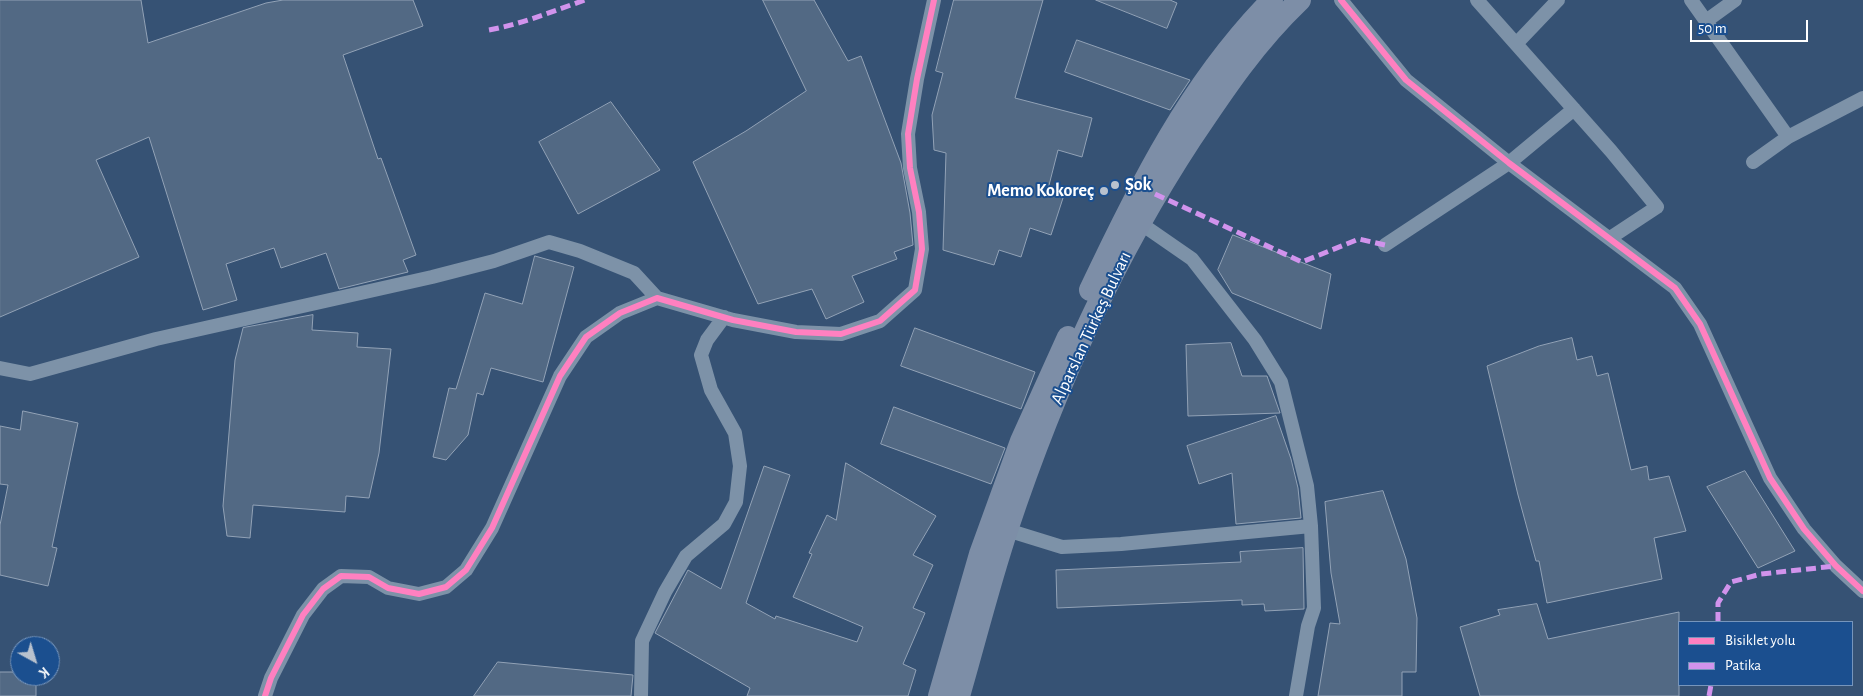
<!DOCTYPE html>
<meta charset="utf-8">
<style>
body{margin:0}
#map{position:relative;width:1863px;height:696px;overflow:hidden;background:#365274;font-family:"Alegreya Sans",sans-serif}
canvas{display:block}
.legend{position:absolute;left:1678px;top:621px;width:175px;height:65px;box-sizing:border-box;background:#1b4f8f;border:1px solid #7695bc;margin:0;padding:6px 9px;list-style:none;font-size:15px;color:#fff}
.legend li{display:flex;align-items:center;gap:10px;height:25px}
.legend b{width:25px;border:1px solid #7695bc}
.north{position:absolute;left:10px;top:636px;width:50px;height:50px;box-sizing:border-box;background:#1b4f8f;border:1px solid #7695bc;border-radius:50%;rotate:141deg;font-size:14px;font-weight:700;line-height:20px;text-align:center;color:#fff}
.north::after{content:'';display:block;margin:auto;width:18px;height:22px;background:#b9c2ce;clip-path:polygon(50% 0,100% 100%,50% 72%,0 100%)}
.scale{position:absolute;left:1690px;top:20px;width:118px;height:22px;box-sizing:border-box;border:2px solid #fff;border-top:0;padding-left:6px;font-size:15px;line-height:18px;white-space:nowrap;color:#fff;-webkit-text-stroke:4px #1b4f8f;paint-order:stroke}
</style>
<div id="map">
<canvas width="1863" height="696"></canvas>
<ul class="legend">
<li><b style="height:6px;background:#ff80c0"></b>Bisiklet yolu</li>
<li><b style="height:6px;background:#d193ec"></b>Patika</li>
</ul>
<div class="north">K</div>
<div class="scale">50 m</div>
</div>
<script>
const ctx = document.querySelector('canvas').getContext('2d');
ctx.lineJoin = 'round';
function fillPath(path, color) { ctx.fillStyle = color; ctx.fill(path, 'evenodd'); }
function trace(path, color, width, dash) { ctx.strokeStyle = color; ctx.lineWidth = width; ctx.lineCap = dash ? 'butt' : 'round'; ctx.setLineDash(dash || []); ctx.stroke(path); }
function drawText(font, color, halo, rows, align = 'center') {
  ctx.font = font + ' "Alegreya Sans",sans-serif'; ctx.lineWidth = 4; ctx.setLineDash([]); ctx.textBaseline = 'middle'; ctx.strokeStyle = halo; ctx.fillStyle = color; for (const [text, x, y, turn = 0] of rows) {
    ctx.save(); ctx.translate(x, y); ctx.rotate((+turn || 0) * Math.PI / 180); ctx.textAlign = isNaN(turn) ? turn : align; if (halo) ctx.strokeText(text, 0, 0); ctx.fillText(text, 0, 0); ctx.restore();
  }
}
const building = new Path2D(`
 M0,0H141L148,43L266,3L283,0H413L423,26L343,55L378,159L381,158L416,255L403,260L408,272L339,289L326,253L281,268L274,248L226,264L237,300L203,310L149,137L96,160L139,257L0,317Z
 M763,0H814L848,61L861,56L901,163L910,213L913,245L894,252L897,259L852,276L864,302L826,319L812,289L758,304L693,162L746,131L806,91Z
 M954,0H1043L1015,98L1092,118L1082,157L1058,150L1047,193L1063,198L1051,235L1030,228L1021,257L999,250L994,265L943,250L946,153L934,150L932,115L943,73L936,71Z
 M1096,0H1170L1177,3L1167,28Z
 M1077,40L1190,80L1170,110L1065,72Z
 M611,102L660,170L578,214L539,142Z
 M1233,235L1331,274L1321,329L1232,293L1218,270Z
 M535,256L574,267L543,382L491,368L483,395L477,393L468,435L446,460L433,457L449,388L456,389L485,293L522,304Z
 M313,315L312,330L358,333L357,347L391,349L379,453L369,498L346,496L345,512L253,505L250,538L227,536L223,506L235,360L243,328Z
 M915,328L1035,372L1021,409L901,366Z
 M1572,338L1577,360L1592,356L1597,376L1608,373L1631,470L1647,466L1649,480L1669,476L1686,531L1654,538L1662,579L1547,603L1539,561H1536L1518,495L1487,366L1539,346Z
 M1231,343L1242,376H1267L1280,413L1188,416L1186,345Z
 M894,407L1005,448L991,484L881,444Z
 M23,411L78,423L52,547L57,548L48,586L0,575V525L8,485L0,484V426L20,430Z
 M1276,416L1291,459L1298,488L1301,518L1236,524L1232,473L1199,484L1187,446Z
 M846,463L936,516L913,555L933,565L913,608L925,613L903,664L916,670L908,696H747L750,688L655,633L688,570L721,589L764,466L790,475L746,603L775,619L776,616L857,642L863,627L793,597L812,554L809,553L827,515L836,520Z
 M1745,471L1795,551L1758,568L1707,487Z
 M1383,491L1406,559L1417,618L1416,672H1402V696H1318L1330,623L1340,624L1331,573L1325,502Z
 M1303,548L1304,609L1265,611L1264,604L1242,605V600L1057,608L1056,570L1241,562L1240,552Z
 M1537,604L1548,639L1679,612V696H1480L1460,627L1500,615L1498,610Z
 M498,662L633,675L631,696H474Z
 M0,672H20V676H36V696H0Z`);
fillPath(building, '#526984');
trace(building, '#92a2b6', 1);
trace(new Path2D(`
 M1341,0L1406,80L1509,163L1675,288L1700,324L1770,478L1804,529L1836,566L1863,591
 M1477,0L1611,151L1657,207L1610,238
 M1691,0L1788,137
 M1706,21L1735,0
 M1516,44L1558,0
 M1753,162L1788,137L1863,98
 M1140,223L1192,259L1255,340L1281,382L1307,486L1311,526L1314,608L1308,626L1296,696
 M1385,245L1509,163L1574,109
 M0,368L30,374L156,339L432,277L494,261L549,242L580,251L634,273L657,298
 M1007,530L1062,547L1121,544L1311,526
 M265,696L271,678L303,615L323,589L341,576L369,577L388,588L419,594L446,587L466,570L492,528L560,376L586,337L620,313L657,298L733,320L796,332L841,334L880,321L915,290L922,249L919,212L910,168L908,134L917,79L934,0
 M641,696L642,641L665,592L686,556L724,524L736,502L740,466L735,433L711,390L701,355L707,340L724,317`), '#7d92a8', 14);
trace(new Path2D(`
 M1090,290C1139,186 1191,82 1272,0
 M939,696L980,554L1021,441L1068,337
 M959,696C975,641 989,584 1007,530C1052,395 1113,258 1191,139C1225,88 1255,43 1300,0`), '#7d8ea7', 22);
trace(new Path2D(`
 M489,30C522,24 553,11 585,0
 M1155,194L1302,262L1359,239L1385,245
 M1718,622V603L1731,582L1761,574L1836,566
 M1709,696L1711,685`), '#d193ec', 5, [10, 5]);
trace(new Path2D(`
 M1341,0L1406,80L1509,163L1675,288L1700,324L1770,478L1804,529L1836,566L1863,591
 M265,696L271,678L303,615L323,589L341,576L369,577L388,588L419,594L446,587L466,570L492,528L560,376L586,337L620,313L657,298L733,320L796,332L841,334L880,321L915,290L922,249L919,212L910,168L908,134L917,79L934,0`), '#ff80c0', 6);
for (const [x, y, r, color] of [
 [1115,185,5,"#b9c2ce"],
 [1104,191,5,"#b9c2ce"]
]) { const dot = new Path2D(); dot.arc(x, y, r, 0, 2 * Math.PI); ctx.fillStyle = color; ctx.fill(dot); trace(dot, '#1b4f8f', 2); }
drawText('bold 18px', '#fff', '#1b4f8f', [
 ["Şok",1125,185],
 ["Memo Kokoreç",1094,191,"right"]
], 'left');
drawText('18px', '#fff', '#1b4f8f', [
 ["Alparslan Türkeş Bulvarı",1091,328,-65]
]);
</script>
